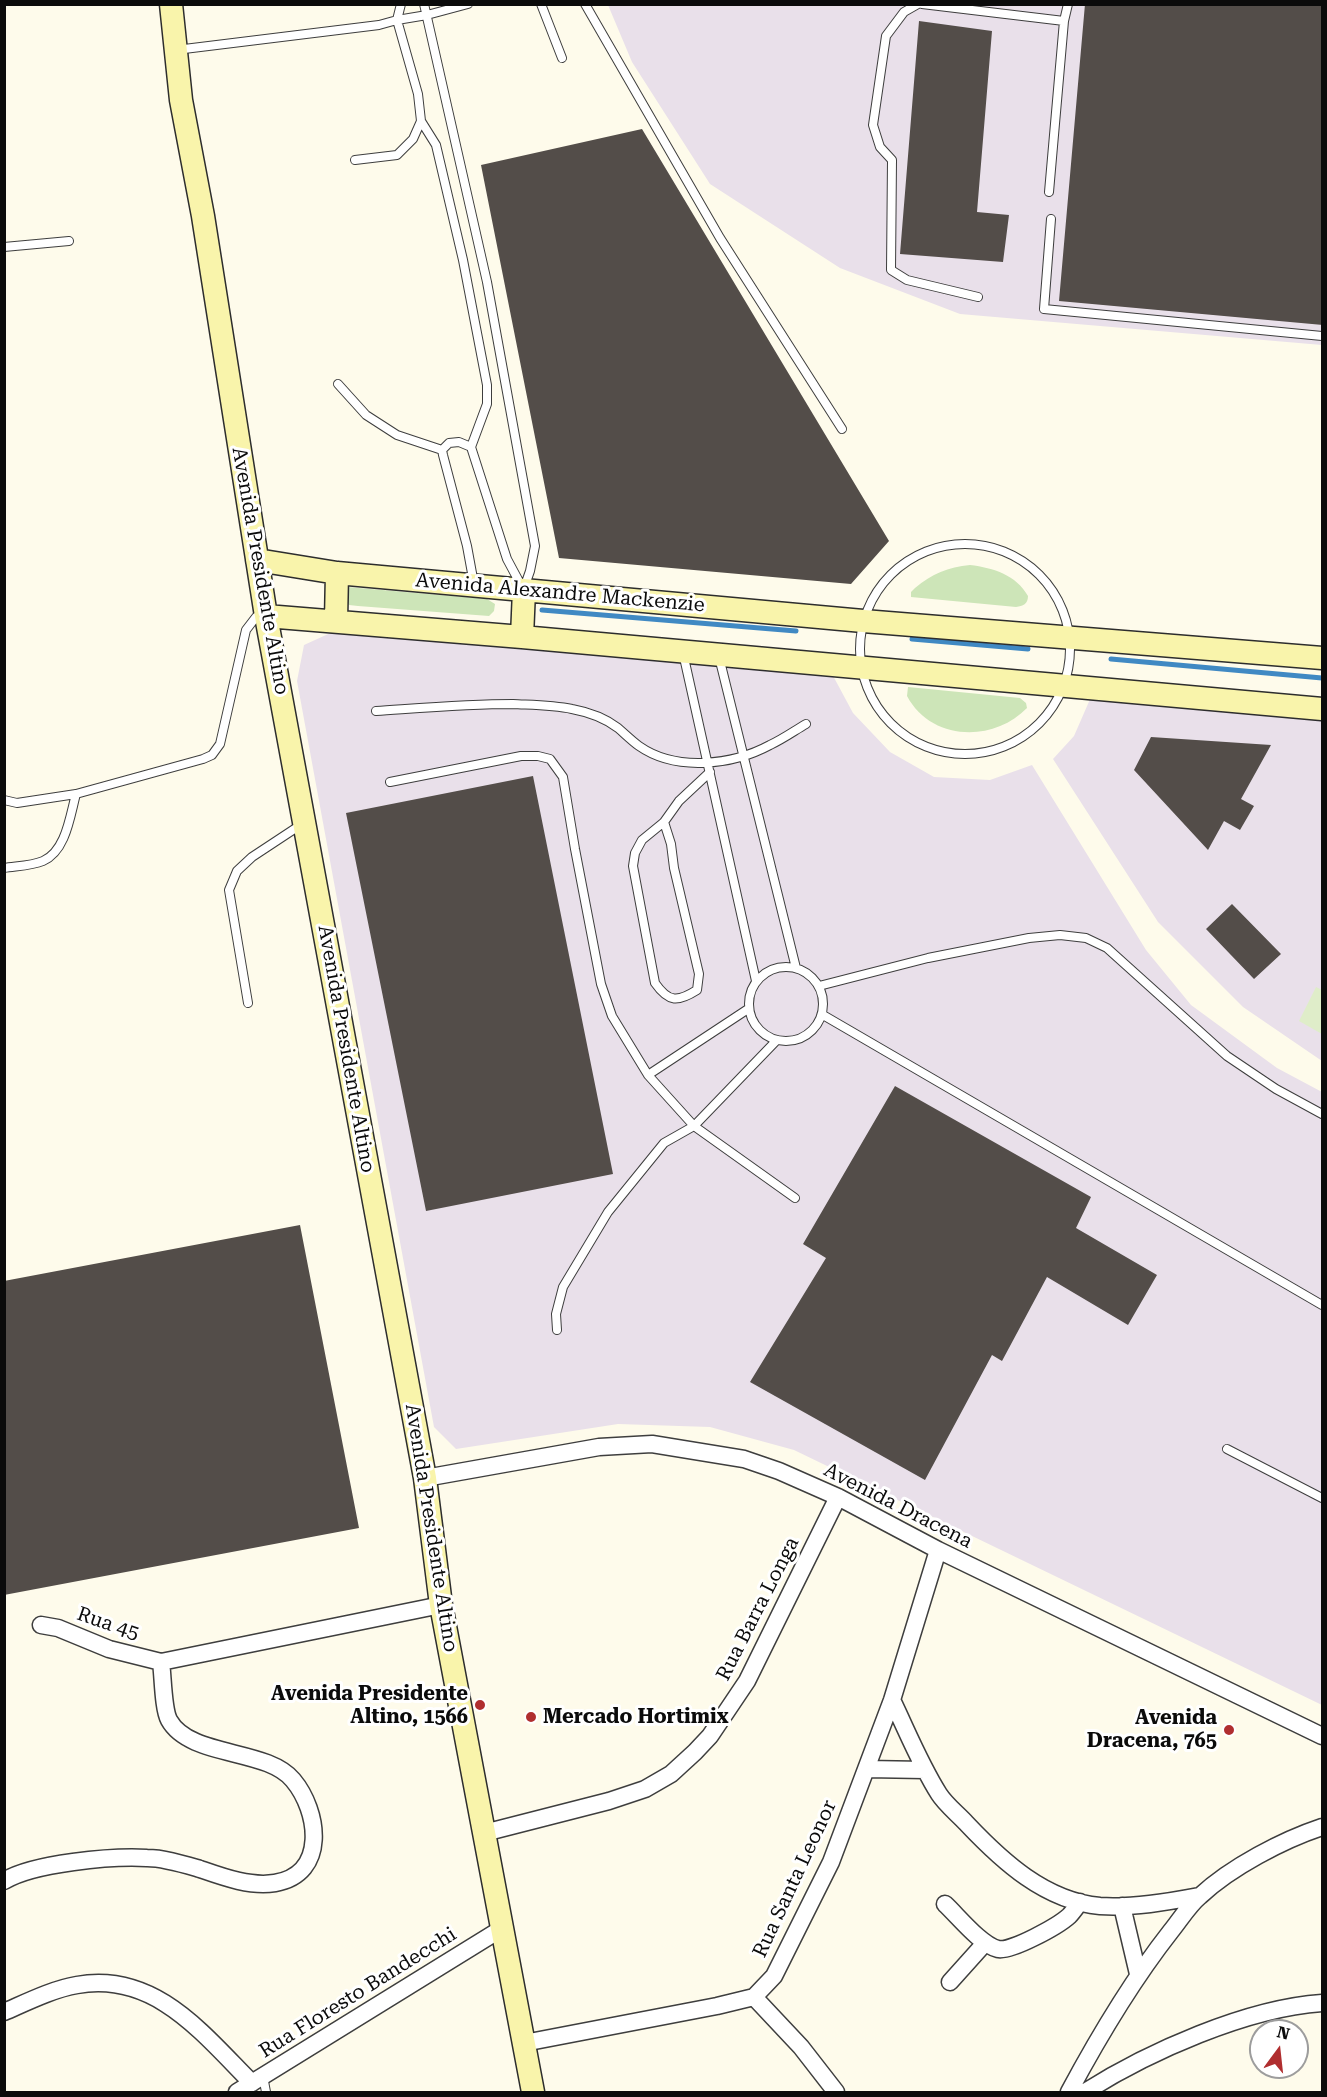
<!DOCTYPE html>
<style>
body{margin:0}
#map{position:relative;width:1327px;height:2097px;overflow:hidden;background:#fefbeb;font-family:"Roboto Serif",serif}
canvas{display:block}
.frame{position:absolute;inset:0;border:6px solid #0b0b0b;pointer-events:none}
.north{position:absolute;left:1249px;top:2019px;width:60px;height:60px;box-sizing:border-box;background:#fff;border:2px solid #9d9d9d;border-radius:50%;rotate:15deg;font-size:16px;font-weight:700;line-height:24px;text-align:center;color:#0b0b0b}
.north::after{content:'';display:block;margin:auto;width:21px;height:27px;background:#b02e2f;clip-path:polygon(50% 0,100% 100%,50% 72%,0 100%)}
</style>
<div id="map">
<canvas width="1327" height="2097"></canvas>
<div class="frame"></div>
<div class="north">N</div>
</div>
<script>
const ctx = document.querySelector('canvas').getContext('2d');
ctx.lineJoin = 'round';
function fillPath(path, color) { ctx.fillStyle = color; ctx.fill(path, 'evenodd'); }
function trace(path, color, width, dash) { ctx.strokeStyle = color; ctx.lineWidth = width; ctx.lineCap = dash ? 'butt' : 'round'; ctx.setLineDash(dash || []); ctx.stroke(path); }
function drawText(font, color, halo, rows, align = 'center') {
  ctx.font = font + ' "Roboto Serif",serif'; ctx.lineWidth = 6; ctx.setLineDash([]); ctx.textBaseline = 'middle'; ctx.strokeStyle = halo; ctx.fillStyle = color; for (const [text, x, y, turn = 0] of rows) {
    ctx.save(); ctx.translate(x, y); ctx.rotate((+turn || 0) * Math.PI / 180); ctx.textAlign = isNaN(turn) ? turn : align; if (halo) ctx.strokeText(text, 0, 0); ctx.fillText(text, 0, 0); ctx.restore();
  }
}
fillPath(new Path2D(`
 M608,5H1322V345L960,314L840,268L710,184L632,62Z
 M337,630L831,672L853,713L890,752L934,777L990,780L1032,765L1146,950L1191,1005L1277,1068L1322,1092V1705L794,1450L710,1427L618,1424L456,1449L434,1427L297,681L304,645Z
 M1091,697L1322,718V1061L1243,1007L1158,922L1053,759L1074,736Z`), '#e9e0ea');
fillPath(new Path2D(`
 M970,565C994,568 1016,575 1028,596C1028,604 1023,606 1016,607L911,597V592L915,588C932,574 948,567 970,565Z
 M347,587L487,599L495,604L494,611L489,616L358,606L349,605L341,593Z
 M908,687L1020,698L1026,703L1027,708C993,743 931,741 907,696Z`), '#cde5b8');
fillPath(new Path2D(`
 M1316,987L1322,990V1034L1299,1021Z`), '#dfedc9');
trace(new Path2D(`
 M542,610L796,631
 M912,639L1028,649
 M1111,659L1322,678`), '#4089c3', 5);
fillPath(new Path2D(`
 M1085,4H1323V325L1059,301Z
 M919,21L992,31L977,212L1009,215L1003,262L900,254Z
 M642,129L889,541L851,584L559,558L481,165Z
 M1151,737L1271,745L1241,799L1254,806L1240,830L1224,821L1208,850L1134,770Z
 M533,776L613,1174L426,1211L346,813Z
 M1232,904L1281,954L1254,979L1206,929Z
 M895,1086L1091,1197L1076,1228L1157,1275L1128,1325L1047,1277L1002,1361L992,1355L925,1480L750,1382L826,1258L803,1244Z
 M300,1225L359,1528L4,1595V1281Z`), '#534d49');
const lane = new Path2D(`
 M424,4L487,282L535,546L530,571L524,588
 M541,4L562,58
 M585,4L720,238L842,429
 M918,4L904,12L886,36L873,125L880,147L892,160L891,270L907,280L978,297
 M922,4L1064,21
 M176,50L379,25L397,20L401,4
 M421,121L436,145L463,260L487,385V404L471,447
 M355,160L397,155L413,139L421,121L418,94L397,20L427,15L468,4
 M1049,192L1064,21L1068,4
 M1051,219L1044,309L1322,336
 M4,247L69,241
 M338,384L366,415L397,435L442,450
 M860 649a105 105 0 1 1 210 0a105 105 0 1 1-210 0Z
 M474,584L467,546L443,455L442,450L449,443L459,442L471,447L507,559L522,587
 M683,653L756,981
 M719,657L796,968
 M376,711C421,708 467,704 513,704C532,705 553,705 572,709C588,712 605,718 618,728C625,734 632,741 639,746C676,772 733,765 770,745C783,739 794,731 806,724
 M390,782L521,756H538L550,759L563,777L575,849L601,984L612,1016L648,1075L694,1126L795,1198
 M4,800L17,803L76,794L203,759L212,755L220,744L246,630L256,617L263,616
 M664,822L671,844L674,868L699,974L697,990C678,1002 669,1003 655,983L633,866L635,853L642,840L664,822L679,801L710,772
 M4,868C16,866 31,866 43,861C66,851 70,816 76,794
 M749 1004a37 37 0 1 1 74 0a37 37 0 1 1-74 0Z
 M819,986L928,958L1029,938L1060,935L1086,938L1107,948L1227,1056L1276,1089L1322,1114
 M248,1003L229,890L237,871L252,857L302,824
 M823,1015L1322,1305
 M648,1075L748,1009
 M557,1330L556,1314L563,1287L608,1212L664,1143L694,1126L776,1041
 M1227,1449L1322,1498
 M263,2076L266,2092`);
const street = new Path2D(`
 M425,1478L599,1447L652,1444L744,1459L779,1471L838,1497L938,1550L1322,1736
 M41,1625L58,1628L109,1649L161,1662
 M892,1700C907,1731 920,1764 939,1794C946,1805 958,1814 967,1824C1002,1861 1045,1901 1100,1906C1133,1908 1167,1902 1199,1896
 M867,1769L925,1770
 M484,1833L609,1801L645,1789L671,1774L695,1752L710,1736L747,1681L838,1497
 M4,1881C33,1863 112,1856 147,1858C164,1858 183,1864 200,1869C223,1877 250,1887 275,1883C328,1874 319,1811 293,1780C267,1748 190,1758 169,1720C163,1709 163,1676 161,1662L441,1605
 M945,1904C958,1916 981,1945 998,1949C1011,1952 1058,1926 1069,1916C1073,1912 1077,1906 1080,1902
 M1122,1906L1138,1974
 M950,1982L985,1943
 M754,1997L801,2047L836,2092
 M4,2012C27,2002 53,1989 77,1985C155,1971 203,2034 252,2083
 M524,2043L717,2006L754,1997L774,1976L831,1862L892,1700L938,1550
 M237,2092L501,1929
 M1069,2092C1099,2036 1131,1982 1171,1931C1180,1920 1189,1905 1200,1896C1231,1867 1283,1840 1322,1827
 M1085,2092C1148,2052 1247,2008 1322,2003`);
const secondary = new Path2D(`
 M171,4L181,100L203,216L266,616L425,1478L441,1605L533,2092
 M257,560L337,573L863,621L1322,658
 M266,616L522,637L1322,709
 M336,621L337,573
 M522,637L524,590`);
trace(lane, '#3e3e3e', 10);
trace(street, '#3e3e3e', 19);
trace(secondary, '#2d2d2d', 25);
trace(lane, '#fff', 8);
trace(street, '#fff', 16);
trace(secondary, '#f9f4ab', 22);
for (const [x, y, r, color] of [
 [480,1705,6,"#b02e2f"],
 [531,1717,6,"#b02e2f"],
 [1229,1730,6,"#b02e2f"]
]) { const dot = new Path2D(); dot.arc(x, y, r, 0, 2 * Math.PI); ctx.fillStyle = color; ctx.fill(dot); trace(dot, '#fff', 2); }
drawText('20px', '#0b0b0b', '#fff', [
 ["Avenida Presidente Altino",260,571,80],
 ["Avenida Alexandre Mackenzie",560,593,5],
 ["Avenida Presidente Altino",346,1049,80],
 ["Avenida Dracena",898,1506,27],
 ["Avenida Presidente Altino",431,1528,81],
 ["Rua Barra Longa",758,1609,-63],
 ["Rua 45",108,1624,19],
 ["Rua Santa Leonor",795,1879,-65],
 ["Rua Floresto Bandecchi",358,1993,-32]
]);
drawText('bold 20px', '#0b0b0b', '#fff', [
 ["Avenida Presidente",468,1694],
 ["Altino, 1566",468,1717],
 ["Mercado Hortimix",543,1717,"left"],
 ["Avenida",1217,1718],
 ["Dracena, 765",1217,1741]
], 'right');
</script>
